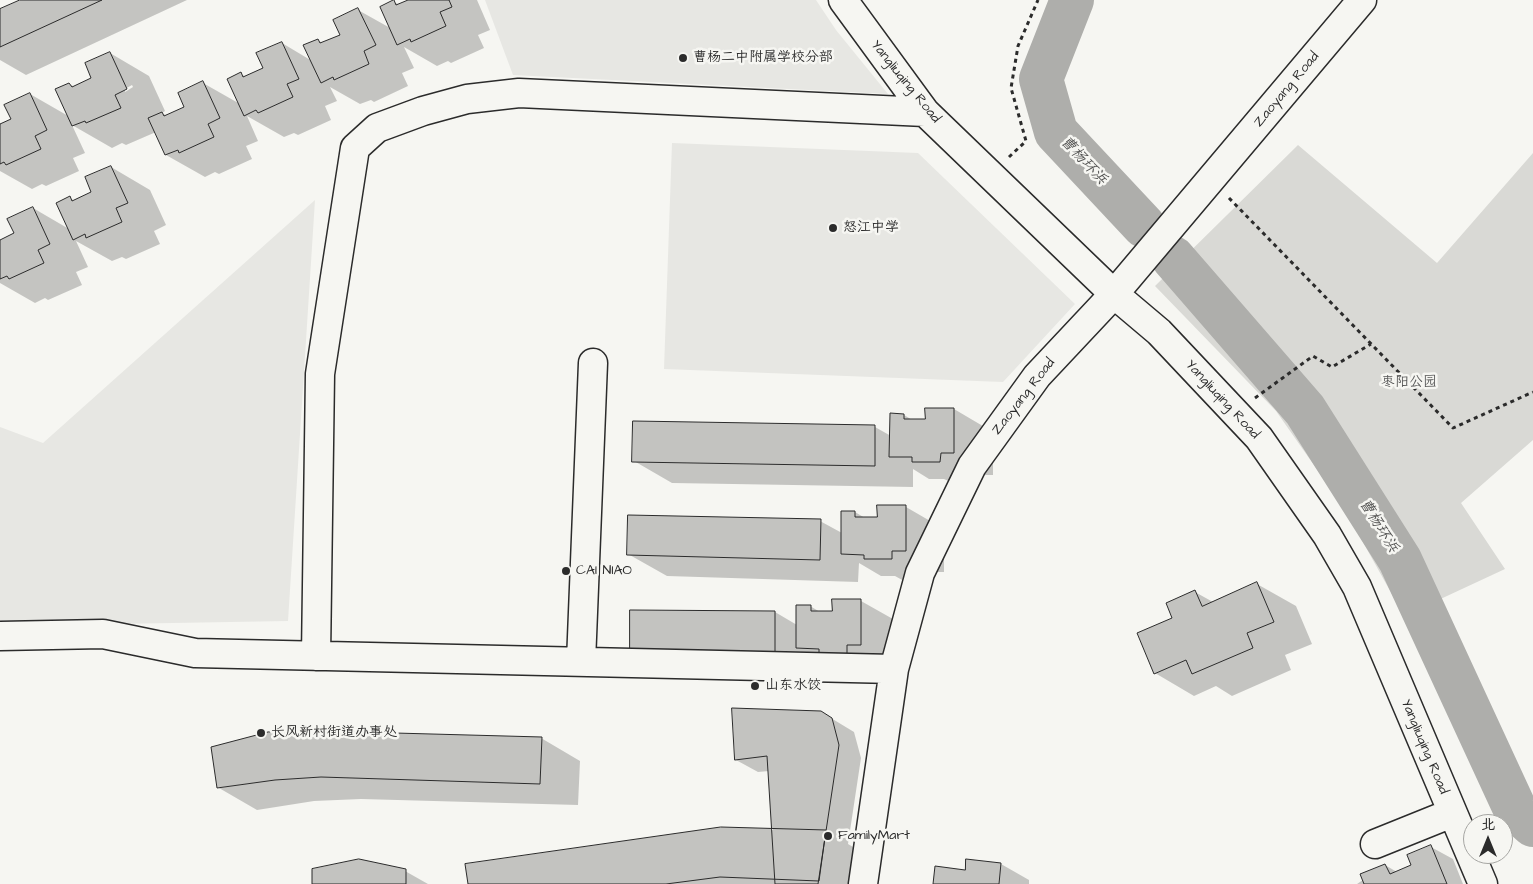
<!DOCTYPE html>
<meta charset="utf-8">
<style>
body{margin:0}
#map{position:relative;width:1533px;height:884px;overflow:hidden;background:#f6f6f2;font-family:"Architects Daughter","LXGW WenKai TC",sans-serif}
canvas{display:block}
.north{position:absolute;left:1463px;top:814px;width:50px;height:50px;box-sizing:border-box;background:#f6f6f2;border:1px solid #a5a5a2;border-radius:50%;rotate:0deg;font-size:14px;font-weight:700;line-height:20px;text-align:center;color:#2b2b2b}
.north::after{content:'';display:block;margin:auto;width:18px;height:22px;background:#2b2b2b;clip-path:polygon(50% 0,100% 100%,50% 72%,0 100%)}
</style>
<div id="map">
<canvas width="1533" height="884"></canvas>
<div class="north">北</div>
</div>
<script>
const ctx = document.querySelector('canvas').getContext('2d');
ctx.lineJoin = 'round';
function fillPath(path, color) { ctx.fillStyle = color; ctx.fill(path, 'evenodd'); }
function trace(path, color, width, dash) { ctx.strokeStyle = color; ctx.lineWidth = width; ctx.lineCap = dash ? 'butt' : 'round'; ctx.setLineDash(dash || []); ctx.stroke(path); }
function drawText(font, color, halo, rows, align = 'center') {
  ctx.font = font + ' "Architects Daughter","LXGW WenKai TC",sans-serif'; ctx.lineWidth = 5; ctx.setLineDash([]); ctx.textBaseline = 'middle'; ctx.strokeStyle = halo; ctx.fillStyle = color; for (const [text, x, y, turn = 0] of rows) {
    ctx.save(); ctx.translate(x, y); ctx.rotate((+turn || 0) * Math.PI / 180); ctx.textAlign = isNaN(turn) ? turn : align; if (halo) ctx.strokeText(text, 0, 0); ctx.fillText(text, 0, 0); ctx.restore();
  }
}
fillPath(new Path2D(`
 M485,0H816L836,30L888,94L513,75Z
 M672,143L918,153L1075,304L1003,382L664,369Z
 M315,200L288,621L0,626V427L43,443Z`), '#e7e7e3');
fillPath(new Path2D(`
 M1298,145L1437,263L1533,153V440L1461,503L1505,569L1404,616L1344,508L1276,411L1155,286Z`), '#d9d9d5');
fillPath(new Path2D(`
 M23,0H187L26,75L0,60V11Z
 M411,0H477L490,30L478,35L484,48L451,63L448,61L437,66L404,47L414,68L402,73L408,86L374,102L371,100L360,104L330,87L337,101L325,106L331,120L298,135L294,133L284,137L247,116L258,141L246,146L252,159L219,174L215,172L205,177L166,155L156,132L126,145L122,143L112,148L72,125L85,153L73,158L79,171L46,186L42,184L32,189L0,171V125L13,120L30,94L70,117L69,84L75,87L93,78L110,53L149,76L165,111L162,113L167,116L186,108L203,83L240,104L241,74L246,77L264,68L282,43L312,61L317,40L323,43L341,35L358,10L392,29L394,2L400,5ZM132,85L133,87L125,92V89Z
 M111,167L150,190L166,225L154,231L160,244L126,259L122,257L112,261L76,241L88,267L76,272L82,285L48,300L45,298L35,303L0,283V241L15,234L33,208L69,229L70,198L75,201L93,192Z
 M927,409H954L993,432V475H979V484L953,483L944,479H929L913,469V487L672,483L634,461L875,427L891,436L904,415L914,421H927Z
 M906,507L944,529V572H930L904,581L895,576H881L859,563L858,582L667,576L628,554L820,521L842,533L855,512L865,518H878Z
 M1257,584L1296,606L1312,644L1285,655L1291,670L1232,696L1216,686L1194,696L1155,673L1174,619L1195,592L1213,602Z
 M861,601L900,623L899,667L632,650L775,612L797,625L810,606L820,612H833Z
 M821,712L854,732L861,758L848,844L865,854L860,884H469L773,830L769,771L758,772L736,760Z
 M541,738L580,761L578,805L361,799L314,801L257,810L219,788Z
 M1431,847L1453,859L1463,884H1357L1385,865L1397,872L1413,866Z
 M1001,864L1029,880V884H934L967,871Z
 M405,871L428,884H313Z`), '#0003');
trace(new Path2D(`
 M1072,0L1041,79L1056,132L1144,226
 M1173,258L1305,410L1400,560L1515,809L1533,825`), '#aeaeab', 44);
const building = new Path2D(`
 M20,0H102L0,47V9Z
 M394,0L396,5L408,0H449L452,7L440,12L446,26L411,42L410,39L397,45L380,7Z
 M358,8L376,45L364,51L369,64L334,80L333,77L321,83L303,45L318,39L320,43L340,35L333,20Z
 M282,42L299,79L287,84L293,97L258,113L256,110L244,116L227,79L241,72L243,77L263,68L256,53Z
 M110,52L127,89L115,95L121,108L86,123L85,121L72,126L55,89L69,83L72,87L91,78L85,63Z
 M203,81L220,118L208,124L214,137L179,153L178,150L165,155L148,118L162,112L164,116L184,107L178,93Z
 M30,93L47,130L35,136L41,149L6,165L4,162L0,164V124L11,119L4,105Z
 M111,166L128,203L116,208L122,222L86,238L85,234L73,240L56,203L70,196L72,201L91,192L85,177Z
 M33,207L50,244L38,250L44,263L9,279L7,276L0,279V240L14,233L7,219Z
 M925,408H954V453H941L940,462H912V457H889L890,413L904,414V419H925Z
 M633,421L875,425V466L632,462Z
 M877,505H906V551H892V559H864V555L841,554V511H855V517H877Z
 M628,515L821,519L820,560L627,555Z
 M1257,582L1274,622L1247,633L1253,648L1192,674L1186,660L1154,674L1137,633L1172,618L1166,603L1195,590L1202,606Z
 M832,599H861V645H847V654H819V649L796,648V605H811V611H832Z
 M630,610L775,611V652L630,651Z
 M732,708L821,711L832,718L839,745L818,884H775L767,756L735,760Z
 M321,731L542,737L540,784L321,777L275,780L217,788L211,747L268,732Z
 M721,827L826,830L819,881L720,877L666,884H468L465,864Z
 M1431,845L1447,884H1364L1360,874L1385,864L1390,874L1411,865L1407,855Z
 M359,859L406,869V884H312V869Z
 M966,859L1001,863L999,884H933L935,866L965,870Z`);
fillPath(building, '#c3c3c0');
trace(building, '#2b2b2b', 1);
const minor = new Path2D(`
 M843,0L925,112L1114,294L1159,332L1259,438L1327,535L1357,587L1483,884
 M0,636L103,634L195,653L894,669
 M316,656L320,374L355,148L377,128L423,111L467,99L519,93L925,112
 M581,662L593,363
 M1375,844L1452,813
 M863,884L894,669L920,573L972,466L1037,376L1114,294L1362,0`);
trace(minor, '#2b2b2b', 31);
trace(new Path2D(`
 M1009,157L1026,141L1011,88L1018,46L1038,0
 M1229,198L1453,428L1533,392
 M1255,398L1313,356L1332,367L1371,344`), '#2b2b2b', 3, [4, 4]);
trace(minor, '#f6f6f2', 28);
for (const [x, y, r, color] of [
 [683,58,5,"#2b2b2b"],
 [833,228,5,"#2b2b2b"],
 [566,571,5,"#2b2b2b"],
 [755,686,5,"#2b2b2b"],
 [261,733,5,"#2b2b2b"],
 [828,836,5,"#2b2b2b"]
]) { const dot = new Path2D(); dot.arc(x, y, r, 0, 2 * Math.PI); ctx.fillStyle = color; ctx.fill(dot); trace(dot, '#f6f6f2', 2); }
drawText('14px', '#2b2b2b', '#f6f6f2', [
 ["曹杨二中附属学校分部",693,58],
 ["怒江中学",843,228],
 ["CAI NIAO",576,571],
 ["山东水饺",765,686],
 ["长风新村街道办事处",271,733],
 ["FamilyMart",838,836]
], 'left');
drawText('14px', '#2b2b2b', '#f6f6f2', [
 ["Yangliuqing Road",905,82,51],
 ["Zaoyang Road",1287,90,-50],
 ["Zaoyang Road",1024,397,-52],
 ["Yangliuqing Road",1222,400,47],
 ["Yangliuqing Road",1424,747,67]
]);
drawText('14px', '#565656', '#f6f6f2', [
 ["枣阳公园",1409,383]
]);
drawText('italic 15px', '#525251', '#f6f6f2', [
 ["曹杨环浜",1083,161,47],
 ["曹杨环浜",1378,526,58]
]);
</script>
